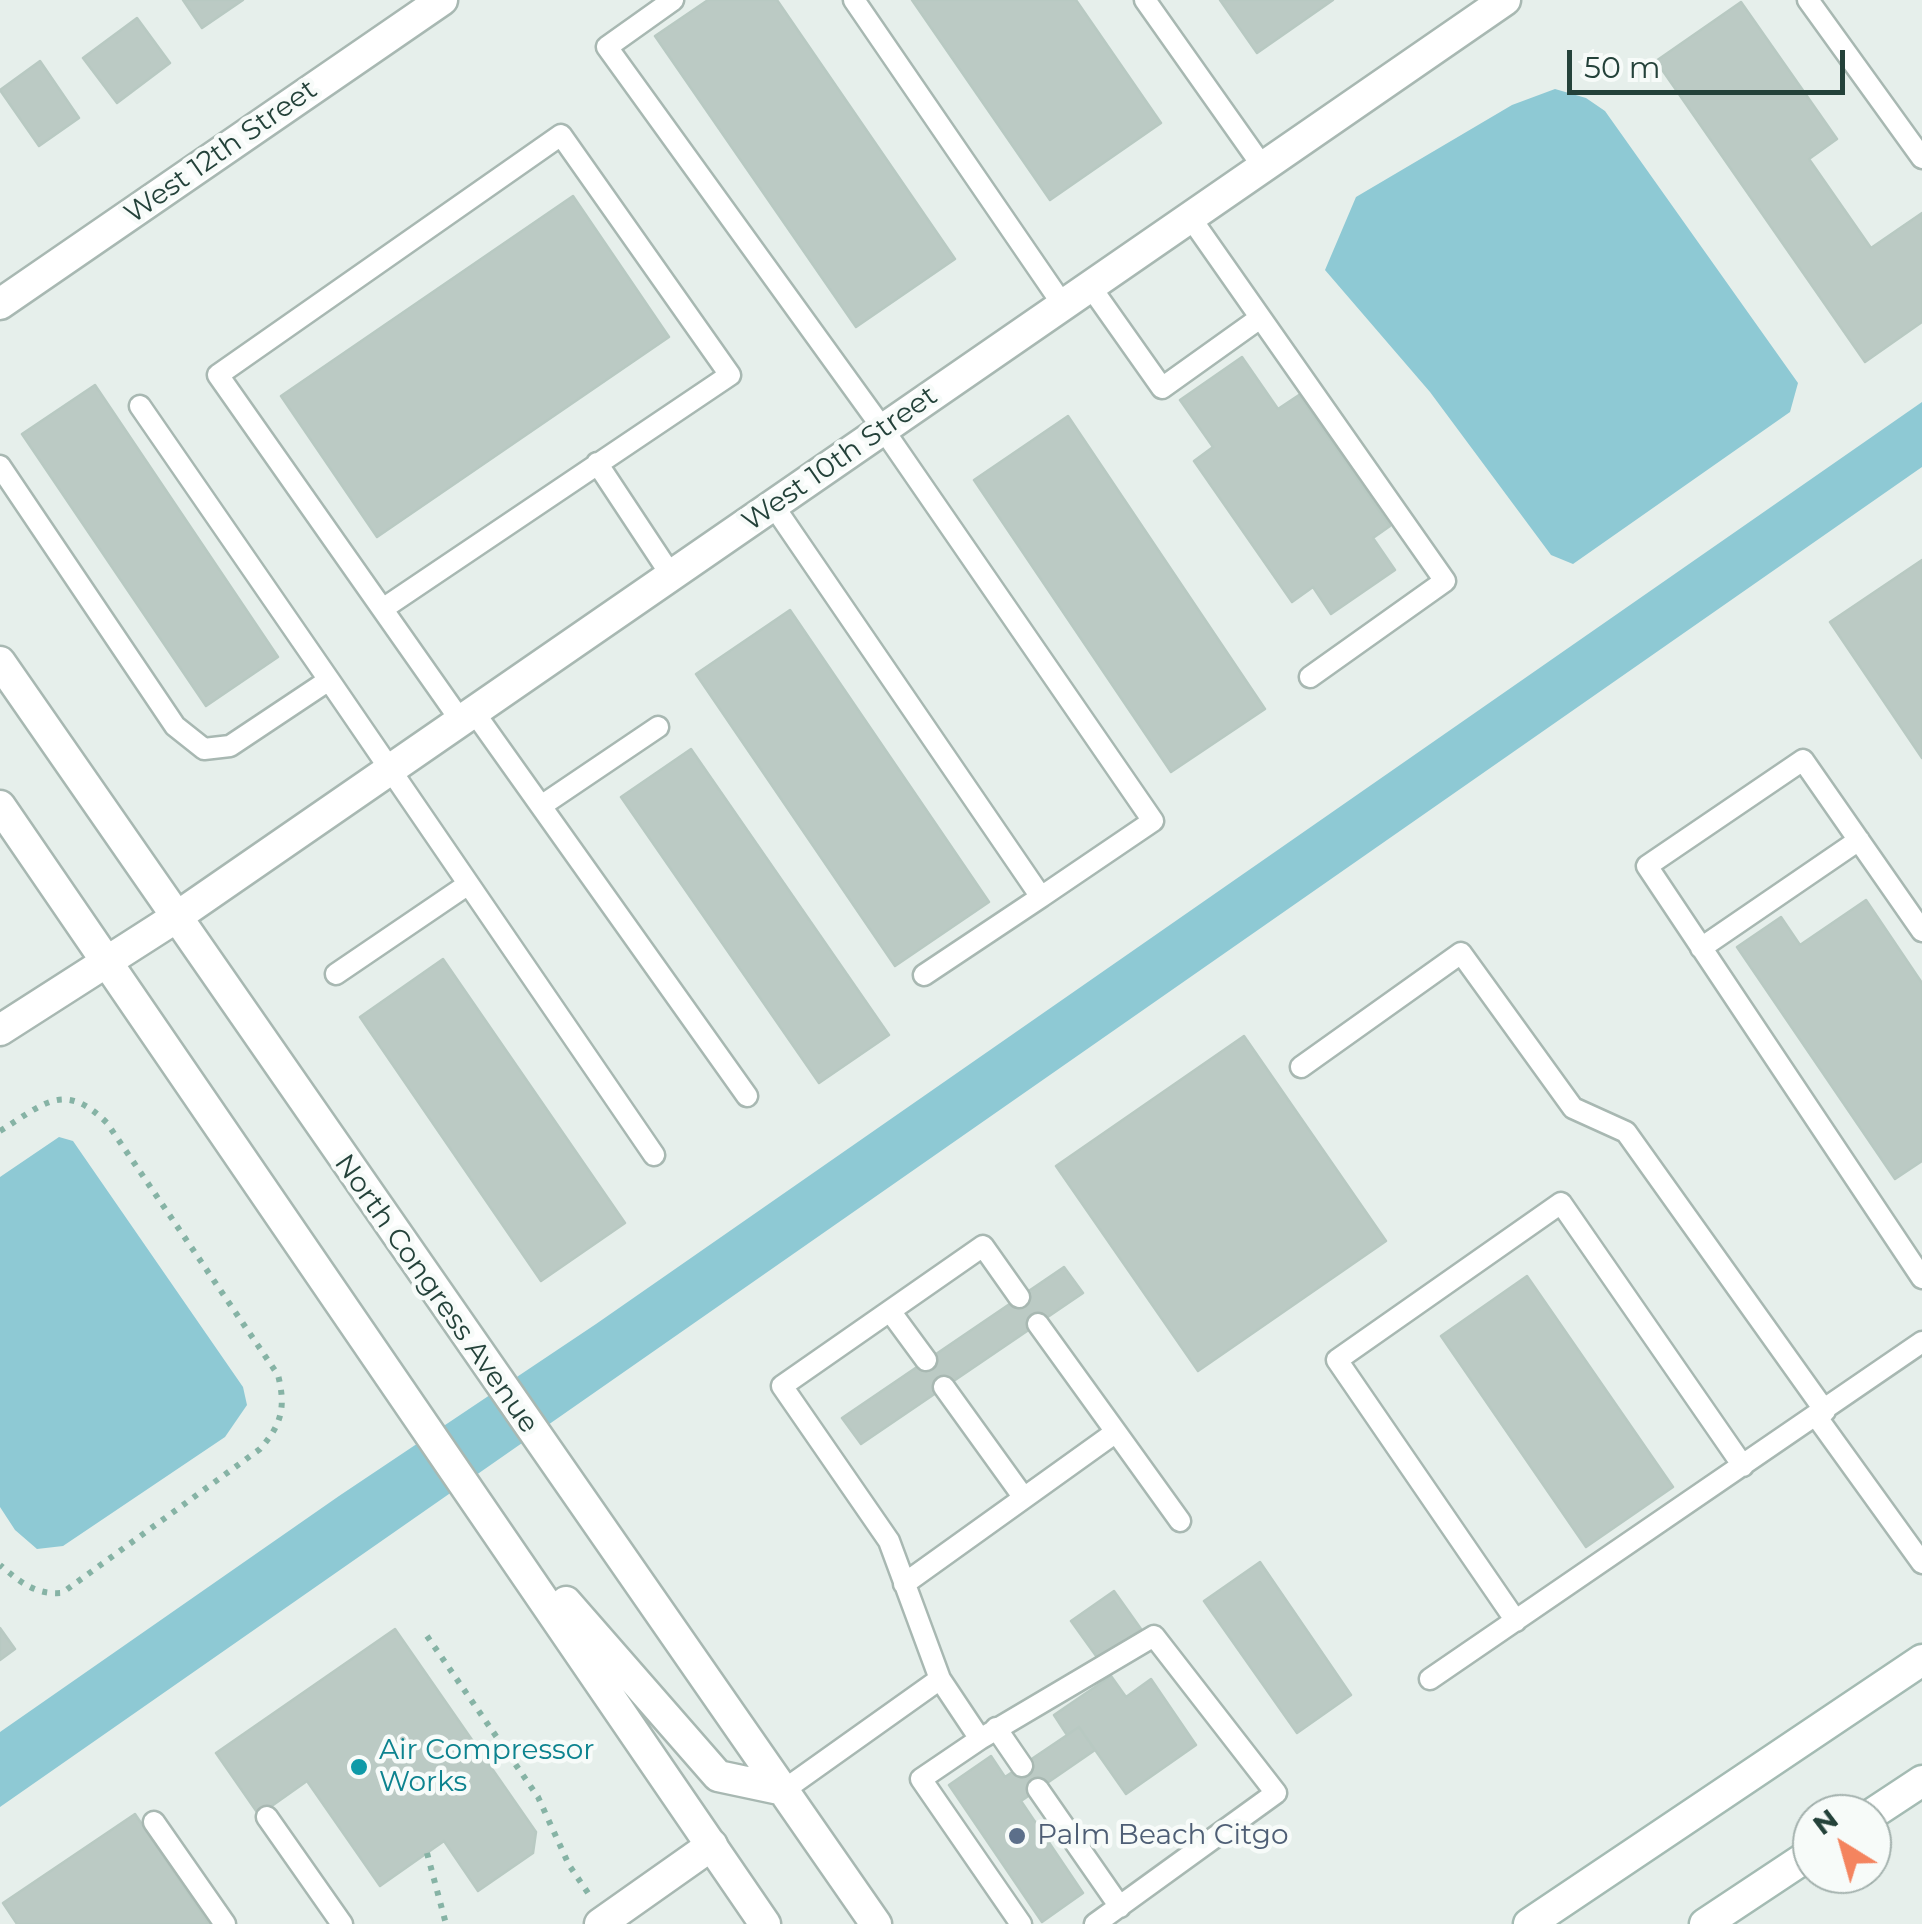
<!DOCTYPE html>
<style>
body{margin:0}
#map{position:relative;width:1922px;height:1924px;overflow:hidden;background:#e6efeb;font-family:Montserrat,sans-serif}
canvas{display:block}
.north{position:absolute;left:1792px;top:1794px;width:100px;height:100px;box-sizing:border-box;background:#f7fbf9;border:2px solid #a3b1ad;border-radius:50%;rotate:323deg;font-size:28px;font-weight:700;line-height:40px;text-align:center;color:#24423a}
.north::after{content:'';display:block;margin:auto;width:35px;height:45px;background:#f4845f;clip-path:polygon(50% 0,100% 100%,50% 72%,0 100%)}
.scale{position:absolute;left:1567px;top:50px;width:278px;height:45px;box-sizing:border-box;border:5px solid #24423a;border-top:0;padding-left:12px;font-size:30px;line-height:35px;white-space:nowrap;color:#24423a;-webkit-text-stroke:8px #f7fbf9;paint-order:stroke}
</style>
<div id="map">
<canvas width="1922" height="1924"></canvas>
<div class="north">N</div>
<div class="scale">50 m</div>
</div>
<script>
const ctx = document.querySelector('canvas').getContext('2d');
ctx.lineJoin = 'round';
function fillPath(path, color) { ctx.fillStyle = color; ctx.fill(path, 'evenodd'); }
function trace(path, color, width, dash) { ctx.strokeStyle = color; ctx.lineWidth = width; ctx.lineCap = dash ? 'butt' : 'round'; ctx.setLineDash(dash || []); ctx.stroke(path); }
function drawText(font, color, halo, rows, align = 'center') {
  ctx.font = font + ' Montserrat,sans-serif'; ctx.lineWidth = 9; ctx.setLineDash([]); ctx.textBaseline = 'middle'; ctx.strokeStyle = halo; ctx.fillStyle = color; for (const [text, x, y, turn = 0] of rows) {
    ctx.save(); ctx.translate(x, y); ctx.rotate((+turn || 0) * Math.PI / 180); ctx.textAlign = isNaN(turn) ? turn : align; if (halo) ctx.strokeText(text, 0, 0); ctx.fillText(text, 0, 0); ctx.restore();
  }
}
fillPath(new Path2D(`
 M1555,89L1586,98L1605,111L1798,383L1790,412L1573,564L1551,555L1430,392L1325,270L1356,197L1512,105Z
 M1922,402V467L0,1807V1732L339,1496L596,1324Z
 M59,1137L73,1141L243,1387L247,1405L225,1437L63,1546L37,1549L15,1530L0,1507V1177Z`), '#8ec9d4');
const building = new Path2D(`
 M183,0H243L202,28Z
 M708,0H777L955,259L856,327L655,36Z
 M912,0H1076L1161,123L1050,200Z
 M1220,0H1333L1257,53Z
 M1741,2L1837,139L1809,159L1871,248L1922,213V322L1865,362L1656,61Z
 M137,18L170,63L117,103L83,58Z
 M40,61L79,118L39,146L0,90Z
 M573,196L669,337L377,537L281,396Z
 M1242,357L1278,409L1299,395L1390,526L1373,538L1395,570L1331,614L1313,587L1292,602L1194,461L1213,447L1180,400Z
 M95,385L278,657L206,706L22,434Z
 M1068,416L1265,709L1171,772L974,480Z
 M1922,560V758L1830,622Z
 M790,610L989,902L895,966L696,674Z
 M691,749L889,1035L819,1083L621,797Z
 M1866,900L1922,983V1161L1895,1179L1737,947L1781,917L1800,945Z
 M443,959L625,1223L541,1281L360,1017Z
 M1244,1036L1386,1241L1198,1371L1056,1166Z
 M1064,1267L1083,1293L861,1444L842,1418Z
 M1527,1276L1673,1487L1586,1547L1441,1336Z
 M1260,1562L1351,1695L1297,1733L1204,1601Z
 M1114,1591L1141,1629L1099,1660L1071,1621Z
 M0,1628L15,1649L0,1660Z
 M395,1629L536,1832L533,1853L478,1891L444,1841L380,1886L307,1781L259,1815L216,1753Z
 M1111,1676L1126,1697L1151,1679L1196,1745L1126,1794L1079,1727L1067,1735L1054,1715Z
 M1079,1727L1095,1750L1021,1801L1083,1893L1042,1922L949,1785L991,1756L1005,1777Z
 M135,1814L209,1924H17L3,1903Z`);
fillPath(building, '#bbcac4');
trace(building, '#b8c9c2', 2.5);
const service = new Path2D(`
 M673,0L607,47L883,429L1153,821L1041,897L773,505
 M854,0L1063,305
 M1145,0L1263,167
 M1808,0L1922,158
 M1190,217L1445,581L1310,677
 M1090,286L1162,388L1260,318
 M140,406L329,680
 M597,463L671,575
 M0,466L175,726L204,749L230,746L329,680L654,1155
 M384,608L730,375L561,135L218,375L461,721
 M474,712L747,1096
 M541,806L658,727
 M1922,931L1803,760L1647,866L1922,1278
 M1701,948L1859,840
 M336,974L467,885
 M924,975L1041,897
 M1301,1067L1461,953L1573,1108L1626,1132L1825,1411
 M890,1311L926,1360
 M944,1387L1024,1498
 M1816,1416L1922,1563
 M1116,1432L1180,1521
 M904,1584L1116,1432L1038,1324
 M1516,1621L1337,1360L1561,1203L1743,1466
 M940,1679L889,1541L782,1386L983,1246L1019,1297
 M1430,1679L1922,1342
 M996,1728L1022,1766
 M980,1739L1154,1636L1276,1793L1095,1924
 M1038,1789L1120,1907
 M784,1790L940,1679L980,1739L921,1779L1021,1924
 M267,1817L342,1924
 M154,1822L225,1924`);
const minor = new Path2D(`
 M0,304L442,0
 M0,1030L175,918L1505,0
 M600,1924L712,1845`);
const tertiary = new Path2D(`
 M0,662L876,1924
 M0,806L765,1924
 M566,1602L718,1776L784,1790`);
const secondary = new Path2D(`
 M1872,1814L1922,1781
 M1529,1924L1922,1660
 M1705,1924L1812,1853`);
trace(service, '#a8b8b2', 25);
trace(minor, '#a8b8b2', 35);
trace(tertiary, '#a8b8b2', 35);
trace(secondary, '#a4bbb3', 35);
trace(new Path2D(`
 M0,1131C44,1104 64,1080 107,1123L278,1375C286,1407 282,1424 260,1449L62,1593C35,1595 20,1582 0,1565
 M427,1636L538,1797L569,1865L588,1893
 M427,1853L446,1924`), '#86b3a5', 6, [5, 8]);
trace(service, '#fff', 20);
trace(minor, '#fff', 30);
trace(tertiary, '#fff', 30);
trace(secondary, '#fff', 30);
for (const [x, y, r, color] of [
 [359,1767,10,"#0f9aa8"],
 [1017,1836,10,"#5c6f8a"]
]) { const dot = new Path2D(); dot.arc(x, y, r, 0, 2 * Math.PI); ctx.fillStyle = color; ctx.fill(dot); trace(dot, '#f7fbf9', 4); }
drawText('28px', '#24423a', '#f7fbf9', [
 ["West 12th Street",221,152,-35],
 ["West 10th Street",840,459,-35],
 ["North Congress Avenue",436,1294,55]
]);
drawText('28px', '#0d838f', '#f7fbf9', [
 ["Air Compressor",379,1751],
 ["Works",379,1783]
], 'left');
drawText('28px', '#4e5e75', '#f7fbf9', [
 ["Palm Beach Citgo",1037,1836]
], 'left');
</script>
